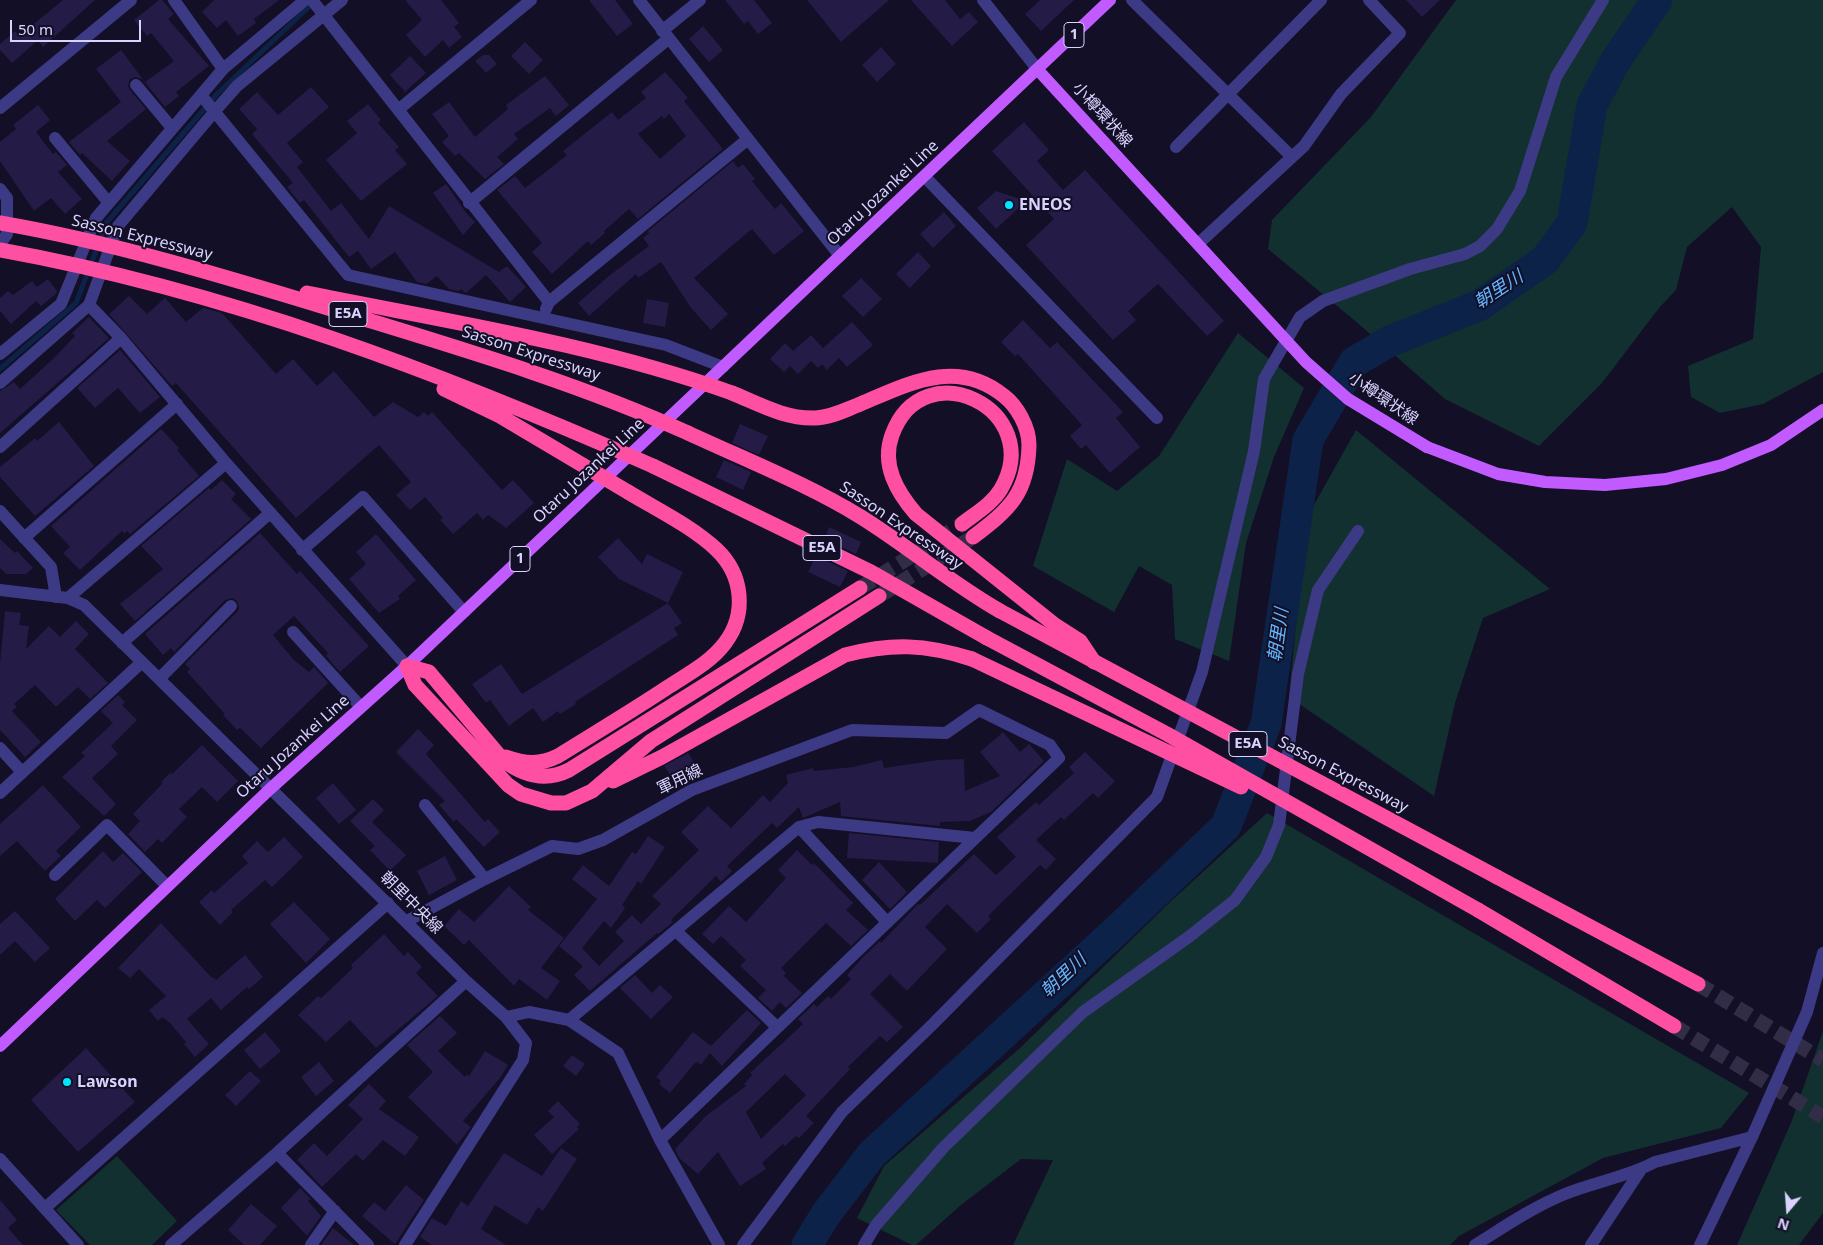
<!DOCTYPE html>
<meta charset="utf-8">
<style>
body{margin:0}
#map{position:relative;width:1823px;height:1245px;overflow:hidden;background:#130f26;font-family:"Noto Sans",sans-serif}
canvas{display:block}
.north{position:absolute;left:1763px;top:1185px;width:50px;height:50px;-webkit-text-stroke:4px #130f26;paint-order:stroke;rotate:198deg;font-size:14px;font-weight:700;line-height:20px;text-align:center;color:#d9d4ff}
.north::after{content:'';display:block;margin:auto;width:18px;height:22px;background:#d9d4ff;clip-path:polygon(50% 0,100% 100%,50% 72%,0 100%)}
.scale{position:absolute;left:10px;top:20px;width:131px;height:22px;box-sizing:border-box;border:2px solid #d9d4ff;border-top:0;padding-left:6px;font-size:15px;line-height:18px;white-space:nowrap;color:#d9d4ff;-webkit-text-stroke:4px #130f26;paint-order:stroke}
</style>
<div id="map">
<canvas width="1823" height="1245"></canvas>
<div class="north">N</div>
<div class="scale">50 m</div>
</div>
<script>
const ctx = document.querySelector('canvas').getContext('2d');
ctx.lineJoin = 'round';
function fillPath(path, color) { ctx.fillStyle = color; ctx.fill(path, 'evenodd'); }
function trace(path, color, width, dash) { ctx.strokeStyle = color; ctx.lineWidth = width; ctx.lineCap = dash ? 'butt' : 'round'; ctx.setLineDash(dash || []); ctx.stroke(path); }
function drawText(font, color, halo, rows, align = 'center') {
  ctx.font = font + ' "Noto Sans","Noto Sans JP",sans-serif'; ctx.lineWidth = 4; ctx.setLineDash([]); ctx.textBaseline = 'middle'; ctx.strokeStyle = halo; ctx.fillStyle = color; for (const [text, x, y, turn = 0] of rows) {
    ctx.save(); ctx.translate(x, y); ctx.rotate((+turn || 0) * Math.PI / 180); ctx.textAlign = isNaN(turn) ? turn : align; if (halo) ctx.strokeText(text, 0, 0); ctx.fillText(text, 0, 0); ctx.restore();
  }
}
fillPath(new Path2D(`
 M1456,0H1823V372L1763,404L1720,413L1691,397L1688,366L1753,339L1761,247L1732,207L1687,247L1676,290L1659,308L1602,383L1539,446L1445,399L1354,320L1268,249L1272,220L1371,117Z
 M1238,333L1304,388L1274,457L1246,543L1229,661L1175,639L1172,585L1139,566L1114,612L1033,566L1067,459L1117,491L1159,456Z
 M1356,430L1550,589L1483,618L1455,703L1434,796L1289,697L1306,519Z
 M1267,813L1749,1093L1721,1128L1603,1158L1459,1236L1450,1245H1013L1053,1160L1021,1159L961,1205L916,1245H912L857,1218L884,1166L1020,1048L1168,904Z
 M1823,1031V1213L1799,1245H1737L1791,1123Z
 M117,1156L177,1221L152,1245H90L56,1210Z`), '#12302f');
trace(new Path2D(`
 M0,369L76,303L107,222L217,94L314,2`), '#0c2248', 5);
trace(new Path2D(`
 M807,1245L826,1214L872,1154L1117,930L1226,826L1266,724L1308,440L1354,362L1390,341L1480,305L1545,260L1572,223L1592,105L1616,60L1657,0`), '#0c2248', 31);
fillPath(new Path2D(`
 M63,0H95L43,47L38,40L12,63L0,50V44L15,31L19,36Z
 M159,0H162L174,14L168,19L209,66L176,92L179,96L165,107L142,79L135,77L130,79L128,86L130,90L146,109L107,141L130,161L112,181L82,153L80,155L69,142L121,102L96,69L121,50L145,82L174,61L151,33L147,36L134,20Z
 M214,0H279L254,19L256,23L238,36L226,20L217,28L202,12Z
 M405,0H441L459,23L454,27L462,37L449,48L443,40L425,57L406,35L422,20Z
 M589,0H615L633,24L617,36Z
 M725,0H754L772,23L758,34L748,21L744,24Z
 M807,0H889L841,42Z
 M911,0H945L960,19L969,12L978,22L952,46Z
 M1040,0H1074L1041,31L1025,14Z
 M1406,0H1440L1422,17Z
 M703,26L723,50L709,62L689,39Z
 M525,42L543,60L529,74L511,56Z
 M881,47L896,64L877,82L862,65Z
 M483,55H489L497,64L486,73L475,61Z
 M410,56L426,73L405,92L390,75Z
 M665,72L688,98L684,101L723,149L638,219L629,209L604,231L605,233L591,245L588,241L552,274L532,252L542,243L497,190L515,176L525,188L567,155L563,151L612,112L618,120L646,98L641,92ZM669,114L686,136L660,159L638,134L662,116L664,119Z
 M545,76L569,105L556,116L550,108L514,134L518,139L497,157L504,164L485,179L459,153L455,156L442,142L449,136L432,114L449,102L475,137L508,109L506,105Z
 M311,87L329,107L287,143L303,162L297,167L331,211L341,203L369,239L389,206L499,272L507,266L526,287L510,302L486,275L466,293L461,289L459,291L449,289L437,276L426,284L417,282L395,252L371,269L358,251L349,257L304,200L300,203L287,187L293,183L252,134L257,129L239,109L257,92L278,115Z
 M368,104L381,120L378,123L399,147L395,150L407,164L361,201L326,160L357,133L347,121Z
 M38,105L50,120L36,132L53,154L56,152L67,165L58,172L82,199L65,214L51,198L34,211L0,161V142L16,129L13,125Z
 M1024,122L1049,150L1037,161L1063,190L1085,170L1224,321L1207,336L1158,284L1128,311L1136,320L1113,340L1026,245L1054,219L992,151Z
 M733,161L738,168L743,164L755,179L752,181L775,209L781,203L804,231L774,255L752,229L694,278L728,314L711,330L691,308L661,262L638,278L636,274L589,316L578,303L610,275L649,246L643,238L649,233L648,231Z
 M446,184L467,214L475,222L463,235L433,193Z
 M996,191L1026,201L996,229L977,208Z
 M944,212L956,226L933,248L920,234Z
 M918,252L931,266L910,288L896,274Z
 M861,278L882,299L863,317L842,296Z
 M48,279L57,291L56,294L41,306L36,301L11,324L0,311V298L8,291L13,295L32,281L37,287Z
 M129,296L147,314L165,298L186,322L203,308L222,313L276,374L293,359L317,386L334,371L374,417L393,402L418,417L424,412L428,416L432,412L502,490L513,480L534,503L506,528L488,515L483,520L477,513L453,534L440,520L443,518L425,497L410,510L396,495L411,482L379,445L296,518L176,383L172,386L109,314Z
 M647,299L669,303L665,327L643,323Z
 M89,317L109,338L0,433V391L14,382L20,389L52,360L75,336L72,333Z
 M1023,320L1050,348L1057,342L1123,412L1116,418L1140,447L1110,473L1086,445L1081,449L1070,436L1082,425L1018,354L1015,356L1001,342Z
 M852,322L873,345L847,367L839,358L827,370L822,364L818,368L811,361L798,374L790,366L784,372L770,359L785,343L793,351L811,335L823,348Z
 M120,350L160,397L140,413L118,388L95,408L77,388Z
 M59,422L94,466L35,516L0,477V467L35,438L37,441Z
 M740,424L768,436L759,455L732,443Z
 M161,429L179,448L177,450L199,476L130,534L127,531L124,534L122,531L80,570L63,553L70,547L51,526Z
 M724,460L751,472L743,490L716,477Z
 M222,480L236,494L231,499L251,519L135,621L120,604L163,569L141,546L209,488L211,490Z
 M829,527L861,542L856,554L824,539Z
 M260,533L297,574L300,571L369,646L340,672L326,656L328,653L294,616L273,635L294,660L309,672L314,667L328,683L261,748L240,728L237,730L223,715L225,714L187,672L190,669L185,664L237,612L239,608L237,601L233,598L225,600L174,652L171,648L163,655L145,634Z
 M376,534L416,580L398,596L400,599L379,613L349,579L366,564L356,552Z
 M618,538L642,564L647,554L683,572L668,603L682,623L674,628L678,635L575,702L576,704L560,714L558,711L543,722L533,708L509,726L490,700L486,703L472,684L501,664L522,694L668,603L619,579L598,557Z
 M0,539L15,553L17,551L33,568L26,574H6L0,568Z
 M816,556L848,571L840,587L808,572Z
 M5,611L21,613L19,625L29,626L26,649L49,626L60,637L76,621L89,634L75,649L108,683L90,699L78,687L56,707L35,685L14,704L17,707L12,711L41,742L25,757L0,730V663Z
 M118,695L125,702L122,705L137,720L111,746L118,754L92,778L116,804L104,816L62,777L85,756L81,753L113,723L101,711Z
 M418,729L434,745L426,754L485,822L488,819L500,832L484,847L456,819L454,822L439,805L445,801L396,752Z
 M1003,732L1020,752L1029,744L1044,761L991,812L970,821L940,822V826L841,816L840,802L803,818L799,807L777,828L772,823L727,866L732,871L721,882L716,876L671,920L673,922L658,934L657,933L590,991L574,975L583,966L559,946L597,899L572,879L583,865L609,886L632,852L636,854L648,836L665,847L641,884L638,881L622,905L625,908L611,928L604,921L582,948L599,966L624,941L615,932L632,915L641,924L661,904L652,896L699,850L681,832L708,806L731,828L763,795L770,802L788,783L786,775L813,768L814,771L853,767L882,760L884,768L938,760L964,759L965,791L1000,776L980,752Z
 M202,745L238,781L217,802L202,787L179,809L187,817L162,843L158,839L145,852L128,834L140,821L133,814L163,783L161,782L171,772L172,774Z
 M1085,752L1115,781L1098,798L1093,793L1064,820L1061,817L1036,840L1056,859L1046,870L1040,865L988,916L991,919L977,933L947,904L925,927L947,949L907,991L890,974L870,994L903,1027L887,1042L880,1036L848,1067L850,1069L806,1116L814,1123L799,1138L796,1136L785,1146L783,1144L762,1163L766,1169L740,1186L718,1152L698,1174L679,1158L675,1149L706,1116L746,1086L744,1084L752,1075L750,1073L803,1024L798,1019L814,1004L817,1007L828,996L831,999L851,979L847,975L863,957L880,941L881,943L918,904L920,905L974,854L996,875L1016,857L997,837L1036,802L1039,805L1074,773L1069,767ZM785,1074L806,1095L761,1139L746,1112Z
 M688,753L698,768L676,783L664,766Z
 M333,783L356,810L339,824L316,798Z
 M43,785L81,827L56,851L61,856L45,871L17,841L0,856V824Z
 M373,799L384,810L372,822L406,855L390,871L370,850L375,846L350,821Z
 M849,833L939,842L938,863L847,858Z
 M284,837L303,857L272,887L265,880L231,910L233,912L220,925L199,902L212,890L214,893L248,863L242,856L257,841L268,852Z
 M797,850L812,865L813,863L818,867L853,903L846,910L868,930L851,946L826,923L781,968L786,973L784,976L802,993L786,1008L780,1002L772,1011L758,998L766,990L740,966L746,960L721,936L713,944L702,934L729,906L746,922L786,878L778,870Z
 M103,851L113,862L123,853L142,872L105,908L97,900L75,921L55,899Z
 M445,856L457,880L429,895L417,871Z
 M879,862L907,892L890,909L862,880Z
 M509,886L531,907L528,910L564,938L541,968L560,981L547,1000L519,979L514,986L469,940L464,945L444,926L459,909L474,922Z
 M294,902L330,939L306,963L270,924Z
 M15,911L50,948L35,962L15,941L0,955V924Z
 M161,923L212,978L213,977L216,980L245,955L263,977L249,989L247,987L221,1010L211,998L187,1019L209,1044L195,1057L184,1044L186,1042L169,1022L162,1017L158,1021L149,1010L166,996L139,969L130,978L118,968Z
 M384,934L404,956L408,952L422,967L416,973L438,996L376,1048L350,1020L326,1042L298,1015L318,996L321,998L353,968L351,965Z
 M635,975L652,993L660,985L673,997L651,1019L620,988Z
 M747,1010L761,1023L722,1066L710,1053L701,1065L697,1062L694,1064L670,1093L659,1084L661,1081L656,1077L693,1032L711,1046Z
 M440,1016L457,1033L438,1051L465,1077L467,1074L469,1076L485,1051L508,1065L500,1078L463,1121L471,1127L457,1145L408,1097L433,1072L407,1045Z
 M265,1032L281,1051L260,1069L244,1050Z
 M86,1048L135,1102L78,1152L31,1100Z
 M572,1055L585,1064L576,1076L563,1066Z
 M319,1062L334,1081L316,1096L301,1077Z
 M250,1071L261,1081L236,1106L225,1095Z
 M369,1084L386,1101L379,1109L419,1137L405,1156L383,1140L363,1161L356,1154L322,1187L297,1160L314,1143L327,1156L363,1119L348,1105Z
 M558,1101L580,1124L577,1127L579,1129L552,1154L534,1135L554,1117L548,1111Z
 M561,1148L577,1159L543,1211L538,1207L527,1225L495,1205L481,1229L506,1245H432L420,1237L432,1218L446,1226L461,1201L468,1206L504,1153L542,1176Z
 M406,1185L424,1200L395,1244L362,1216L374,1202L385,1211Z
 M300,1188L311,1199L308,1201L321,1216L307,1236L281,1208Z
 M0,1200L17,1220L8,1228L23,1245H0Z
 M251,1204L277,1226L260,1245H244L228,1230Z
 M333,1228L354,1245H321Z`), '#241b47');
trace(new Path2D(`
 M860,588L962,524
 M879,596L973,537
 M1698,984L1823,1060
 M1674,1026L1823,1117`), '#312d47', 15, [15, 8]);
trace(new Path2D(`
 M174,0L223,69
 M312,0L549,302
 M639,0L840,256
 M983,0L1038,70
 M1132,0L1292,157
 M662,31L700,0
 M136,85L172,128
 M201,95L348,275L666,345L723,367
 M0,108L131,0
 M398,110L531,0
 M55,138L109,203
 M1176,147L1321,0
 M925,177L1157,418
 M0,189L7,198V234L0,244
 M469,203L668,39
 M1198,244L1304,146L1341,94L1400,33L1369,0
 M89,305L121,338L226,463L407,666
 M546,309L549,302L748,139
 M0,354L61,304L96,218L201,95L223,69L305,0
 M0,383L89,305L118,226L215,111L237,86L342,0
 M0,447L121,338
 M0,511L51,567L56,597
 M24,538L177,404
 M302,550L363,497L464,612
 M0,590L68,598L84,605L466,981L506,1017L526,1043L523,1060L405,1245
 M68,598L226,463
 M293,632L361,707
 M122,643L270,513
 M159,679L231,606
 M0,748L22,772
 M0,793L142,662
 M425,805L485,879
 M799,827L887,922
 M55,875L107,825L167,886
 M407,921L485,879L552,846L578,849L603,840L692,790L852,730L946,733L979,710L1050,745L1059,758L660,1140
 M676,931L777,1027
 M506,1017L529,1012L569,1020L618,1053L660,1140L719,1245
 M569,1020L799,827L818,822L975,838
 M277,1153L368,1245
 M0,1159L78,1245
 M45,1208L388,903
 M171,1245L277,1153L466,981
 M311,1245L335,1211
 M743,1245L842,1112L933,1024L1157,797L1202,672L1254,451L1264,379L1300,317L1323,301L1410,269L1465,254L1480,246L1497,229L1520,191L1556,77L1603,0
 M864,1245L876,1225L943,1148L1083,1012L1190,936L1235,900L1266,857L1279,825L1298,674L1318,590L1358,531
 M1475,1245C1504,1227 1533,1207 1565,1194C1594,1182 1627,1177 1655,1162L1752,1137
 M1591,1245L1642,1168
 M1700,1245L1752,1137L1807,1012L1823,953`), '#3d3a85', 12);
trace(new Path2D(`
 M1038,70L1237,287
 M1427,447L1498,474L1545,482L1605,485L1666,479L1722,465L1771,445L1823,410
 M0,1046L270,789L407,666L1110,0`), '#c25bff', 12);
trace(new Path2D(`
 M732,393C759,404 785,419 815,418C830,418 845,410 858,405C908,384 956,357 1004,396C1017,406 1029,427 1029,445C1028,493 1010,509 973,537
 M688,433C746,460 807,484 861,517C909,547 951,583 1000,611
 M653,466L871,572L987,638
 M962,524C976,513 992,504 1001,489C1047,410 923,349 892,435C881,465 897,492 916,514L1055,625L1080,641L1094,662
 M407,666L415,685L508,785L521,794L551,803H566L592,791L651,741L879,596
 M407,666L429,672L503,760C524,776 545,782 569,770L860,588
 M506,757C525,764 540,765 558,756C595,733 632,711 668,687C688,674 711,662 725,643C747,614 743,575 717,550C693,527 656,509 628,492
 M613,781L662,757L845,655C892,643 925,644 972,659
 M1497,877L1698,984
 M1478,910L1674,1026`), '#ff4fa3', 15);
trace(new Path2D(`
 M1237,287L1306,362L1348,399L1427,447`), '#c25bff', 12);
trace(new Path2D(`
 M0,223C122,244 242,282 361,318C472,352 582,385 688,433
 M0,250C227,291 442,373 653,466
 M307,293C450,322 595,344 732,393
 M444,389L500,416L628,492
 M1000,611L1497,877
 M987,638L1167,734L1478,910
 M972,659L1241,787`), '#ff4fa3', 15);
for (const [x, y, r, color] of [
 [1009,205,5,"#00e5ff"],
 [67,1082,5,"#00e5ff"]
]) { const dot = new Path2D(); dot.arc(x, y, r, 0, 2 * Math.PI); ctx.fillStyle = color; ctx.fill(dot); trace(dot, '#130f26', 2); }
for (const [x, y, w] of [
 [1074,35,20],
 [348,314,38],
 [822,548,38],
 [520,559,20],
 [1248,744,38]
]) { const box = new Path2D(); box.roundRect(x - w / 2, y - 12.5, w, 25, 4); ctx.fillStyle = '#130f26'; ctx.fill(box); trace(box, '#d9d4ff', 1); }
drawText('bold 15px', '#d9d4ff', null, [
 ["1",1074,35],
 ["E5A",348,314],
 ["E5A",822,548],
 ["1",520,559],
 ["E5A",1248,744]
]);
drawText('16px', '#d9d4ff', '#130f26', [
 ["小樽環状線",1102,115,48],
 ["Otaru Jozankei Line",883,193,-43],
 ["Sasson Expressway",142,238,14],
 ["Sasson Expressway",531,354,18],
 ["小樽環状線",1383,399,34],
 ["Otaru Jozankei Line",589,471,-43],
 ["Sasson Expressway",901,526,34],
 ["Otaru Jozankei Line",293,747,-42],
 ["Sasson Expressway",1343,775,28],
 ["軍用線",680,780,-26],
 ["朝里中央線",411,903,45]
]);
drawText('bold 16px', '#d9d4ff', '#130f26', [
 ["ENEOS",1019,205],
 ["Lawson",77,1082]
], 'left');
drawText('italic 18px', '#62b6ff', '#130f26', [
 ["朝里川",1499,290,-33],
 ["朝里川",1279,635,-82],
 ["朝里川",1064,976,-43]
]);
</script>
